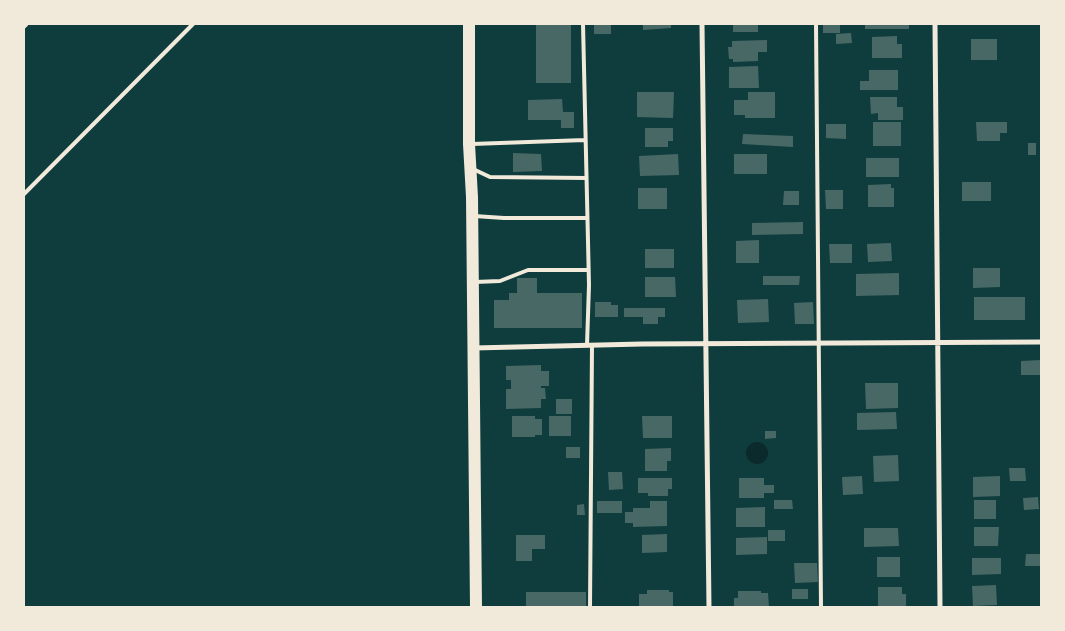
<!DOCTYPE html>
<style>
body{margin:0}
#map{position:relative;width:1065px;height:631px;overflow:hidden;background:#0f3d3e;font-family:Figtree,sans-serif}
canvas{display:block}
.frame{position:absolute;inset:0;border:25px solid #f1e9da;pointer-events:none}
</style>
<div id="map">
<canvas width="1065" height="631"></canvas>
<div class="frame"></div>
</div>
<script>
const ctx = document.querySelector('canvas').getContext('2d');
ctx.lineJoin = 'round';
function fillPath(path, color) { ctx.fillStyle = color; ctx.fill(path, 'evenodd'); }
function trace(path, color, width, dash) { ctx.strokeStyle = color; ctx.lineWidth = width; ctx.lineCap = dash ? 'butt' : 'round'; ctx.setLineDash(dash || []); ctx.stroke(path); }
fillPath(new Path2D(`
 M746 453a11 11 0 1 1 22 0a11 11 0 1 1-22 0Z`), '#0a2a2b');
fillPath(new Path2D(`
 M536,24H571V83H536Z
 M594,24H611V34H594Z
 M643,24H671V28L643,30Z
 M733,24H758V32H733Z
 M823,24H840V33H823Z
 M865,24H909V29H865Z
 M851,33L852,43L836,44V34Z
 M897,36V44H902V58H872V37Z
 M971,39H997V60H971Z
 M767,40V52H758V61L733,62V59H729L728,47H732V41Z
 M758,66L759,88H729V67Z
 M869,70H898V90H860V81H869Z
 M637,92H674L673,118L637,117Z
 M748,92H775V118H745V115H734V100H748Z
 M870,97H897V107H903V120H878V113L871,114Z
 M562,99L563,112H574V128H561V120H528V100Z
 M873,122H901V146H873Z
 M976,122H1007V133H1000V141H977Z
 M826,124H846V139L826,138Z
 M645,128H673V141H668V147H645Z
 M743,134L793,136V147L742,144Z
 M1028,143H1036V155H1028Z
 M513,153L541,154L542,171L513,172Z
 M678,154L679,175L640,176L639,156Z
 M734,154H767V174H734Z
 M866,158H899V177H866Z
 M962,182H991V201H962Z
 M891,184V188H894V207H868V185Z
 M638,188H667V209H638Z
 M825,190H843V209H826Z
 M784,191H799V205H783Z
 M803,222V234L752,235V223Z
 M759,240V263H736V241Z
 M891,243L892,261L868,262L867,244Z
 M829,244H852V263H830Z
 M645,249H674V268H645Z
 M973,268H1000V287L973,288Z
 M899,273V295L856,296V274Z
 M763,276H800L799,285H763Z
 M645,277H675L676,297H645Z
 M517,278H537V293H582V328H494V300H509V293H517Z
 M974,297H1025V320H974Z
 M768,299L769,322L738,323L737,300Z
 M595,302H611V305H618V317H595Z
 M813,302L814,324H795L794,303Z
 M624,308H665V317H658V324H643V317H624Z
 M1041,360V375H1021V361Z
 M541,365V371H549V386H541V388H545L546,399H541V408L506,409V389H511V380H506V366Z
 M865,383H898V408L866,409Z
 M556,399H572V414H556Z
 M896,412L897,429L857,430V413Z
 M512,416H535V419H542V435H535V437H512Z
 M549,416H571V436H549Z
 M642,416H672V438H643Z
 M765,431H776V438L765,439Z
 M566,447H580V458H566Z
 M671,448V461H667V471H645V449Z
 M898,455L899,481L874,482L873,456Z
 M1009,468H1025L1026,481H1010Z
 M608,472H622L623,489L609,490Z
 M862,476L863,494L843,495L842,477Z
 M1000,476V496L973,497V477Z
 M638,478H672V489H668V496H648V493H638Z
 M739,478H764V485H774V493H764V498H739Z
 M1038,497L1039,509L1024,510L1023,498Z
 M774,500H792L793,509H774Z
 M974,500H996V519H974Z
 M597,501H622V513H597Z
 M650,501H667V526L633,527V523H625V512H633V508H650Z
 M584,504L585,515H577V505Z
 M765,507V527H736V508Z
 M974,527H999L998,546H974Z
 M864,528H898L899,546L864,547Z
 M768,530H785V541H768Z
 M667,534V552L642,553V535Z
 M516,535H545V549H532V561H516Z
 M767,537V554L736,555V538Z
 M1026,554H1041V566H1025Z
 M877,557H900V577H877Z
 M972,558H1001V574L972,575Z
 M794,563H817L818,582L795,583Z
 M996,585L997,605L973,606L972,586Z
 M878,587H902V594H906V607H878Z
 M792,589H808V599H792Z
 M647,590H669V592H673V607H639V594H647Z
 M738,591H761V593H768L769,607H734V598H738Z
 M526,592H586V607H526Z`), '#486865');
trace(new Path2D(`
 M583,24L589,285L587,345
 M816,24L821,607
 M472,144L585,140
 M473,169L490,177L586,178
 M24,194L193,24
 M474,216L504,218H587
 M475,282L500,281L528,270H588
 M590,607L592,345`), '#f1e9da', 4);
trace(new Path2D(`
 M702,24L709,607
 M935,24L940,607
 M24,26L26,24
 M474,348L642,344L1041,342`), '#f1e9da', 5);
trace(new Path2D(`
 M469,24V144L472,197L476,607`), '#f1e9da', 12);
</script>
